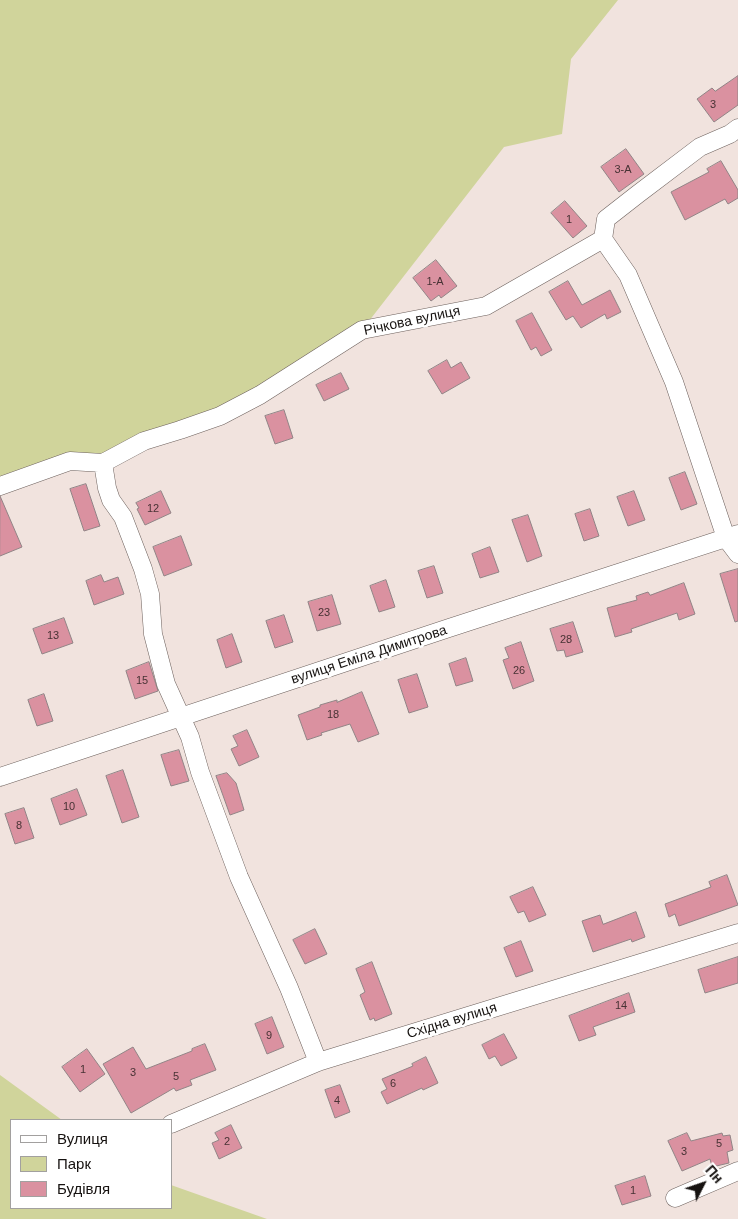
<!DOCTYPE html>
<meta charset="utf-8">
<style>
body{margin:0}
#map{position:relative;width:738px;height:1219px;overflow:hidden;background:#f1e3de;font-family:Helvetica,sans-serif}
canvas{display:block}
.legend{position:absolute;left:10px;top:1119px;width:162px;height:90px;box-sizing:border-box;background:#fff;border:1px solid #a2a09f;margin:0;padding:6px 9px;list-style:none;font-size:15px;color:#161210}
.legend li{display:flex;align-items:center;gap:10px;height:25px}
.legend b{width:25px;border:1px solid #a2a09f}
.north{position:absolute;left:678px;top:1159px;width:50px;height:50px;-webkit-text-stroke:4px #fff;paint-order:stroke;rotate:49deg;font-size:14px;font-weight:700;line-height:20px;text-align:center;color:#161210}
.north::after{content:'';display:block;margin:auto;width:18px;height:22px;background:#161210;clip-path:polygon(50% 0,100% 100%,50% 72%,0 100%)}
</style>
<div id="map">
<canvas width="738" height="1219"></canvas>
<ul class="legend">
<li><b style="height:6px;background:#fff"></b>Вулиця</li>
<li><b style="height:14px;background:#d0d49b"></b>Парк</li>
<li><b style="height:14px;background:#da91a0"></b>Будівля</li>
</ul>
<div class="north">Пн</div>
</div>
<script>
const ctx = document.querySelector('canvas').getContext('2d');
ctx.lineJoin = 'round';
function fillPath(path, color) { ctx.fillStyle = color; ctx.fill(path, 'evenodd'); }
function trace(path, color, width, dash) { ctx.strokeStyle = color; ctx.lineWidth = width; ctx.lineCap = dash ? 'butt' : 'round'; ctx.setLineDash(dash || []); ctx.stroke(path); }
function drawText(font, color, halo, rows, align = 'center') {
  ctx.font = font + ' Helvetica,sans-serif'; ctx.lineWidth = 5; ctx.setLineDash([]); ctx.textBaseline = 'middle'; ctx.strokeStyle = halo; ctx.fillStyle = color; for (const [text, x, y, turn = 0] of rows) {
    ctx.save(); ctx.translate(x, y); ctx.rotate((+turn || 0) * Math.PI / 180); ctx.textAlign = isNaN(turn) ? turn : align; if (halo) ctx.strokeText(text, 0, 0); ctx.fillText(text, 0, 0); ctx.restore();
  }
}
fillPath(new Path2D(`
 M0,0H618L571,59L562,134L504,147L362,330L257,392L105,457L0,482Z
 M0,1075L62,1120H11V1208H171V1185L267,1219H0Z`), '#d0d49b');
const building = new Path2D(`
 M738,76V105L714,122L697,99L712,88L715,91Z
 M626,149L644,174L619,192L601,167Z
 M721,161L738,190V198L728,204L725,199L685,220L671,192L709,172L707,169Z
 M565,201L587,226L573,238L551,213Z
 M436,260L457,286L441,298L439,295L431,301L413,278Z
 M568,281L582,305L610,290L621,312L607,319L605,314L581,328L573,316L566,320L549,292Z
 M532,313L552,350L541,356L536,347L531,350L516,321Z
 M447,360L451,368L461,362L470,378L442,394L428,371Z
 M341,373L349,389L324,401L316,385Z
 M284,410L293,438L275,444L265,416Z
 M685,472L697,504L681,510L669,478Z
 M86,484L100,526L84,531L70,489Z
 M161,491L171,513L145,525L137,509L139,508L136,503Z
 M634,491L645,520L628,526L617,497Z
 M0,496L22,547L0,556Z
 M590,509L599,536L584,541L575,514Z
 M528,515L542,556L527,562L512,520Z
 M181,536L192,565L164,576L153,547Z
 M490,547L499,572L480,578L472,554Z
 M434,566L443,593L427,598L418,571Z
 M738,569V621L735,622L720,574Z
 M101,575L104,582L118,577L124,594L94,605L86,581Z
 M386,580L395,607L379,612L370,586Z
 M684,583L695,614L679,620L677,613L631,629L632,632L615,637L607,608L637,600L636,596L648,592L650,595Z
 M332,595L341,624L317,631L308,602Z
 M284,615L293,642L275,648L266,621Z
 M64,618L73,643L42,654L33,629Z
 M573,622L583,652L566,657L564,650L557,651L550,629Z
 M232,634L242,662L226,668L217,640Z
 M521,642L534,681L513,689L503,660L509,658L505,648Z
 M466,658L473,681L456,686L449,664Z
 M149,662L158,691L135,699L126,671Z
 M417,674L428,707L409,713L398,680Z
 M362,692L379,734L358,742L350,724L321,733L322,735L307,740L298,715L320,707V705L337,700V702Z
 M44,694L53,721L37,726L28,700Z
 M247,730L259,757L239,766L231,749L238,746L233,736Z
 M179,750L189,781L171,786L161,755Z
 M123,770L139,817L122,823L106,776Z
 M227,773L236,783L244,810L230,815L216,776Z
 M77,789L87,815L60,825L51,799Z
 M24,808L34,838L15,844L5,814Z
 M727,875L738,905L679,926L675,914L669,917L665,904L711,887L709,882Z
 M533,887L546,915L529,922L524,911L518,913L510,897Z
 M636,912L645,937L632,942L631,939L593,952L582,921L600,915L603,924Z
 M315,929L327,954L305,964L293,940Z
 M521,941L533,971L516,977L504,948Z
 M738,957V983L705,993L698,970Z
 M372,962L392,1014L375,1021L374,1018L370,1020L360,995L365,992L356,969Z
 M629,993L635,1012L593,1027L596,1035L579,1041L569,1016Z
 M272,1017L284,1047L267,1054L255,1024Z
 M504,1034L517,1058L501,1066L495,1056L489,1059L482,1045Z
 M205,1044L216,1070L190,1080L192,1085L176,1091L174,1088L131,1113L103,1064L133,1047L146,1069L192,1051V1049Z
 M87,1049L105,1074L80,1092L62,1067Z
 M426,1057L438,1083L423,1090L422,1088L387,1104L381,1092L387,1089L382,1079L413,1066L412,1064Z
 M340,1085L350,1112L335,1118L325,1090Z
 M231,1125L242,1148L219,1159L212,1143L219,1140L215,1133Z
 M687,1133L691,1141L722,1133L723,1136L730,1135L733,1150L727,1152L729,1163L712,1167L710,1159L682,1171L668,1141Z
 M645,1176L651,1196L622,1205L615,1186Z`);
fillPath(building, '#da91a0');
trace(building, '#918486', 1);
const street = new Path2D(`
 M603,239L628,275L674,382L726,538L738,554
 M103,463L107,488L111,500L123,517L143,569L150,594L153,634L166,684L190,737L200,772L239,877L289,988L318,1062
 M0,486L70,461L103,463L144,441L180,430L220,416L260,395L362,330L486,306L603,239L606,219L638,194L700,147L730,134L738,128
 M0,777L449,628L738,534
 M171,1124L318,1062L738,933
 M675,1198L738,1171`);
trace(street, '#6d615d', 19);
trace(street, '#fff', 18);
drawText('11px', '#473234', null, [
 ["3",713,105],
 ["3-А",623,170],
 ["1",569,220],
 ["1-А",435,282],
 ["12",153,509],
 ["23",324,613],
 ["13",53,636],
 ["28",566,640],
 ["26",519,671],
 ["15",142,681],
 ["18",333,715],
 ["10",69,807],
 ["8",19,826],
 ["14",621,1006],
 ["9",269,1036],
 ["1",83,1070],
 ["3",133,1073],
 ["5",176,1077],
 ["6",393,1084],
 ["4",337,1101],
 ["2",227,1142],
 ["5",719,1144],
 ["3",684,1152],
 ["1",633,1191]
]);
drawText('14px', '#161210', '#fff', [
 ["Річкова вулиця",412,321,-12],
 ["вулиця Еміла Димитрова",369,655,-18],
 ["Східна вулиця",452,1021,-17]
]);
</script>
